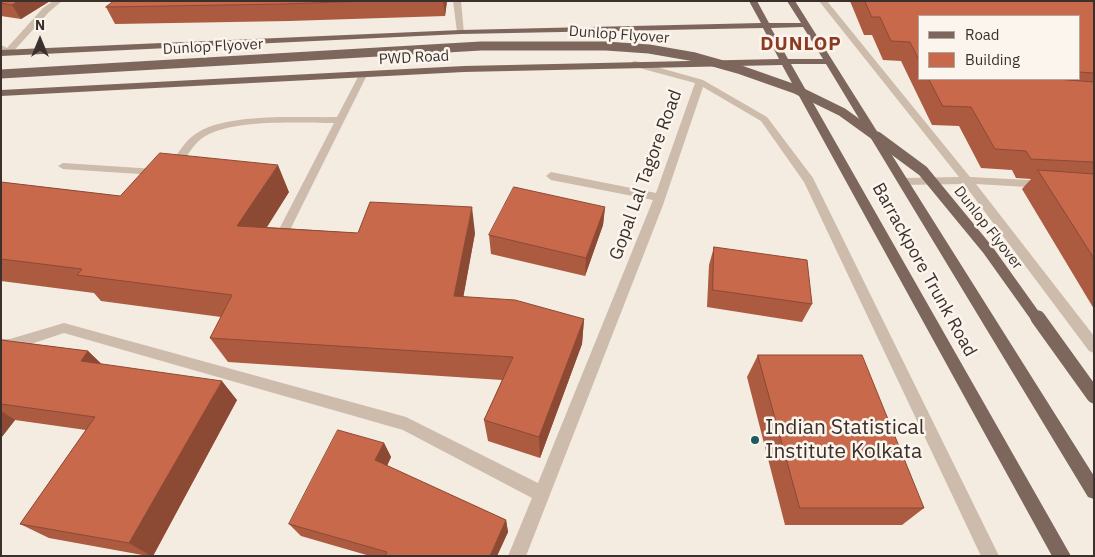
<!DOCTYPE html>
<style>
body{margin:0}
#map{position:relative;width:1095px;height:557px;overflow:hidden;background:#f4ebe1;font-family:"IBM Plex Sans",sans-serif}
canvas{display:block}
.frame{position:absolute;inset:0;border:2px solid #3b302b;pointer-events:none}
.legend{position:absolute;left:918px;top:15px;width:162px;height:65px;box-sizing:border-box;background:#fbf5ee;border:1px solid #aea6a0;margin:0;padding:6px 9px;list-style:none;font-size:15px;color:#3b302b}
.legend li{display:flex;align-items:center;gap:10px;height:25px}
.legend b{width:25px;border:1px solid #aea6a0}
.north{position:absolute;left:15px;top:15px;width:50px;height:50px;-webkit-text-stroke:4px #fbf5ee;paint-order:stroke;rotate:0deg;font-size:14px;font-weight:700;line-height:20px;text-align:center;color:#3b302b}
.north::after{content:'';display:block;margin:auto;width:18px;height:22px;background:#3b302b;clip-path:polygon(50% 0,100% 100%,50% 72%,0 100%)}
</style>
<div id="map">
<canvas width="1095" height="557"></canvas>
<div class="frame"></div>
<ul class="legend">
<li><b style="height:6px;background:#7d675c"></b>Road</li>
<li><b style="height:14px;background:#c8694b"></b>Building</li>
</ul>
<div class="north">N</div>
</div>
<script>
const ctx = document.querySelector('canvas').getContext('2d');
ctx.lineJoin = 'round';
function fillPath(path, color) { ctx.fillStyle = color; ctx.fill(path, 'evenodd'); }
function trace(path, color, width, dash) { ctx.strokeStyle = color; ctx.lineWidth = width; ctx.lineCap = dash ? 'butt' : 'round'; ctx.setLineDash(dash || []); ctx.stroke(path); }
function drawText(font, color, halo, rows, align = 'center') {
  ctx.font = font + ' "IBM Plex Sans",sans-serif'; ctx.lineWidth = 5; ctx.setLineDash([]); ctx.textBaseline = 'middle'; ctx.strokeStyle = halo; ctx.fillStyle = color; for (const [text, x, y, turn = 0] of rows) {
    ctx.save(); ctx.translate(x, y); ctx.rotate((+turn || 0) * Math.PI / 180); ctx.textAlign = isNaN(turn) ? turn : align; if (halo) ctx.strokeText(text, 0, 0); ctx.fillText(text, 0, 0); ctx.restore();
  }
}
fillPath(new Path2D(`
 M53,1H62L49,12L10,55H4L1,52V45L7,48L43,8Z
 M453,1H461L464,34L457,32Z
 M819,1H827L970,177L1048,181L1049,184L1044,188L976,184L1094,336V353L1089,351L964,184L900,185L899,182L900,179L904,178L959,177Z
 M635,61L703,80L767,117L813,178L999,556H981L804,182L761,121L703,87L663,205L526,556H508L532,498L403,430L64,333L10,351H1V339H10L64,323L406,417L538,483L653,200L551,180L546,176L551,172L656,193L695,83L632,66V62Z
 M363,72L367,75L283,244L279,245L273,241L334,123C299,123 228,118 201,139C191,147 185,160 178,170L155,175L63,169L58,166L63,163L155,169L170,165C177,155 184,142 194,135C224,112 299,118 337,117L359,75Z`), '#cdbbac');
fillPath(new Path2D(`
 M749,1H757L769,23H801L787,1H795L1094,476V499L1088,497L826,64H791L1071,556H1052L782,65L464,72L1,96V90L464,66L779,59L763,28L461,34L1,56V50L461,30L761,23ZM803,27L823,59H788L771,28Z`), '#7d675c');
trace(new Path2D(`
 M1,74L481,46H606L649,49L695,57L741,70L795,89L842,112L878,138`), '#7d675c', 9);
trace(new Path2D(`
 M877,137L923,171L988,250L1038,320`), '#7d675c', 11);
trace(new Path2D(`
 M1038,318L1094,396`), '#7d675c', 15);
fillPath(new Path2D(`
 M1,1H50L21,19L1,16Z
 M114,1H447L445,16L289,21L115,24L106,7Z
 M850,1H1094V309L1022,189L1031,179L1016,178L1012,170L981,168L959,126L932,125L901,61L883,60L872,35H864ZM919,16H1079V79H919Z
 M1,182L120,196L289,192L267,227L358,233H475L463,297L584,319L582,344L540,458L488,441L484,420L502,380L228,362L210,338L221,317L101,301L94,293L1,281Z
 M605,207L603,225L585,276L491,254L489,235Z
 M714,247L812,304L802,322L707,307L709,265Z
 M1,340L88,351L101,364L237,400L153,556H148L49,538L20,524L86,430L15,420L1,438Z
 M758,355L924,508L902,525H785L747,377Z
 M384,443L391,457L387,466L506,520L508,532L497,556H370L301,536L289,524Z`), '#ac5a40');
fillPath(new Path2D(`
 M18,1H50L21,19L12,5Z
 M443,1H447L445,16Z
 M278,165L289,192L251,252L237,226Z
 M472,207L475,233L459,321L454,296Z
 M605,207L603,225L585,276L586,258Z
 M584,319L582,344L540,458L539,437Z
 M88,351L109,371L81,361Z
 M222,381L237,400L153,556H151L129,543Z
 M1,411L15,420L1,438Z
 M384,443L391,457L383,474L375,460Z
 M506,520L508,532L497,556H490Z`), '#8c4a34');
const building = new Path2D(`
 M1,1H18L12,5L1,3Z
 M114,1H367L283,4L106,7Z
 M865,1H1094V73L1079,72V16H919V60L910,42L891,41L880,17H872Z
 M929,79H1055L1094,82V162L1031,159L1026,151L995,149L971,107L943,106Z
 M160,153L278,165L237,226L358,233L370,202L472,207L454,296L515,300L584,319L539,437L484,420L513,357L210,338L232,295L77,275L82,269L1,259V182L120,196Z
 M1038,170L1094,174V258Z
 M514,187L605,207L586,258L489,235Z
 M714,247L807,260L812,304L713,290Z
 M1,340L88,351L81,361L222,381L129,543L20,524L95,417L1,404Z
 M758,355H862L924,508H800Z
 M338,430L384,443L375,460L506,520L490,556H385L387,552L289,524Z`);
fillPath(building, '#c8694b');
trace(building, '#8c4a34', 1);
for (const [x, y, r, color] of [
 [755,440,5,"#1f5a5e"]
]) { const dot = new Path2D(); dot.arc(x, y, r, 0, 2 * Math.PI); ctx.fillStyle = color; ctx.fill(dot); trace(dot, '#fbf5ee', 2); }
drawText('15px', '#3b302b', '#fbf5ee', [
 ["Dunlop Flyover",619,35,4],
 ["Dunlop Flyover",213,47,-3],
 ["PWD Road",414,58,-3],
 ["Dunlop Flyover",988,228,52]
]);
drawText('18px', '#3b302b', '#fbf5ee', [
 ["Gopal Lal Tagore Road",646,175,-70],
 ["Barrackpore Trunk Road",924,270,61]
]);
ctx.letterSpacing = '1px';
drawText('bold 19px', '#8c3b22', '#fbf5ee', [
 ["DUNLOP",801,45]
]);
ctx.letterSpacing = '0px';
drawText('21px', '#3b302b', '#fbf5ee', [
 ["Indian Statistical",765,428],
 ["Institute Kolkata",765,452]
], 'left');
</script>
